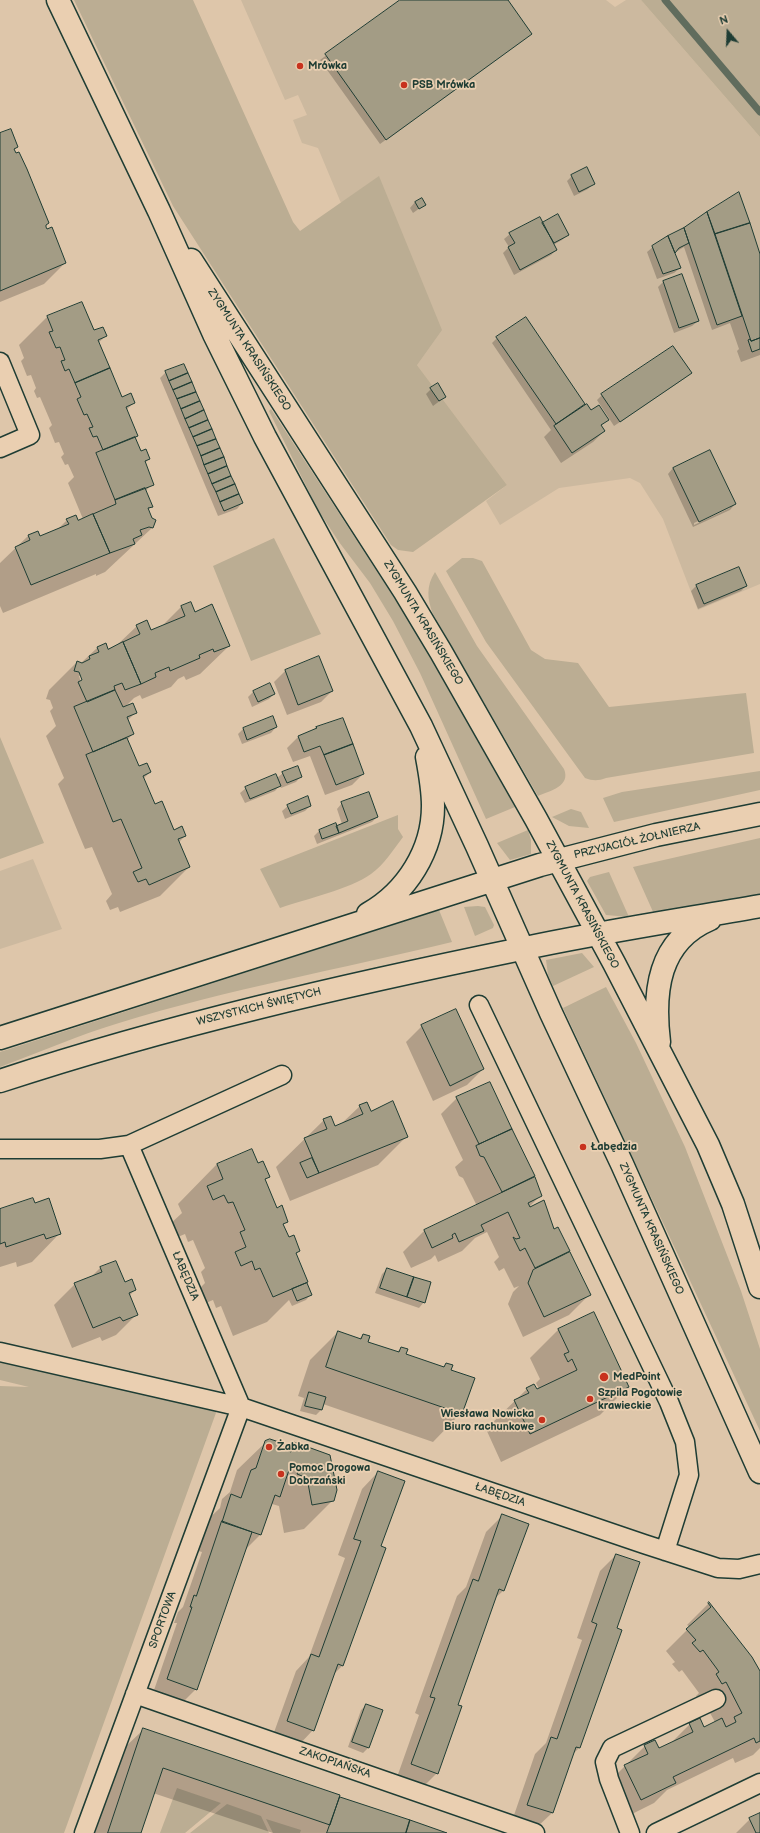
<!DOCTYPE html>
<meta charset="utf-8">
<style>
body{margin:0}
#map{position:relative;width:760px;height:1833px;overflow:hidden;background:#dec6aa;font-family:"Balsamiq Sans",sans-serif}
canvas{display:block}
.north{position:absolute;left:708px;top:12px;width:40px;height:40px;-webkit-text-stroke:3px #eacfb1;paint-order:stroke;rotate:341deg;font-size:11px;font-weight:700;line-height:16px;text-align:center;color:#1f3d34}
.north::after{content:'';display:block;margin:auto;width:14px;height:18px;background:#1f3d34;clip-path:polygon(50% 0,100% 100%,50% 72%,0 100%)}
</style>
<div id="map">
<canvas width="760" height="1833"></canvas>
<div class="north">N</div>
</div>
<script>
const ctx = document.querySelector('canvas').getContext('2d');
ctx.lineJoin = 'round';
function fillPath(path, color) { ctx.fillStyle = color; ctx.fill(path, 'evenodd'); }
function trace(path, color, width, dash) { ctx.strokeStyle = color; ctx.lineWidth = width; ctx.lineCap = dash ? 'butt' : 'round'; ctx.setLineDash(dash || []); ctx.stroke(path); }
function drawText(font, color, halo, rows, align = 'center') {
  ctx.font = font + ' "Balsamiq Sans",sans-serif'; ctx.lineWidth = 3.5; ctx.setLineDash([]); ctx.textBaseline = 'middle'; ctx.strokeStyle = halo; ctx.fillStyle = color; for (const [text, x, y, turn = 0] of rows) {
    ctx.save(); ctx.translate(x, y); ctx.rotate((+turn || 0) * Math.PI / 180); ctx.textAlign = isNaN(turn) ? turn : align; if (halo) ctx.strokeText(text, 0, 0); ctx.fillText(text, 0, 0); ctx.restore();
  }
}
fillPath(new Path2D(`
 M241,0H606L615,7L626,0H641L760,137V584L698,610L663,519L640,483L630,478L559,488L500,525L486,501L507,485L417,365L379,177L341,203L318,148L302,143L293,120L307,115L298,95L285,100Z
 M33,859L62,929L0,949V871Z`), '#ccb99f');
fillPath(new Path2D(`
 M74,0H193L293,222L300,231L379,176L442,330L417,365L507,485L413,552L398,550L391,545L173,206Z
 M641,0H760V137Z
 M271,409L410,622L515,807L486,819L420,673L393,621L370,583L339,542L318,510L269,411Z
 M274,538L321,634L251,661L213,566Z
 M462,558H473L482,561L531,650L545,659L578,663L609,707L746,693L754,753L606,778C598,781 593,781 585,778L486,642L446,571Z
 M435,572L477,646L564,769C571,786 550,791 538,796L433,614C427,599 426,586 435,572Z
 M0,737L44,843L0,859Z
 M760,771V790L614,822L603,798L622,792Z
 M571,809L581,812L589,828L569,826L552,817Z
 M398,815V829L403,837C393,850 384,865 371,874C350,889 306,899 280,908L260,869Z
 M528,830L531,840V854L510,860L497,843Z
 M760,838V895L654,914L633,867Z
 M609,872L629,917L606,915L587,881L590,877Z
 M478,906L485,907L494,925L493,928L475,936L464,907Z
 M439,910L452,942C341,969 229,989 119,1023C79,1035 40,1052 0,1067V1052Z
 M582,953L594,967L553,986L548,975L546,960Z
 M606,987L636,1043L685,1147L741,1291L760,1349V1431L563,1008Z
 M0,1362L217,1410L64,1833H0V1386L29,1387L0,1380Z
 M177,1788L221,1803L185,1833H160Z
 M227,1804L261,1816L269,1833H190Z
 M266,1819L301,1830L300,1833H273Z`), '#bbad93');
fillPath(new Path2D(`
 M402,0H506L531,34L380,144L320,60Z
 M0,134L17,147L14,150L45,226L65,263L44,284L0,302Z
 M572,176L593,183L588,189L574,196L567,181Z
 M739,193L760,258V355L741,362L737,351L739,349L730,323L712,330L684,247L674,253L680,268L674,273L657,279L647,252L653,247Z
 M415,202L424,205L413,213L410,208Z
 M542,224L568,235L562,240L553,245L556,250L551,255L514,275L503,253L509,247L504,239L510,234Z
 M663,282L698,321L692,326L674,333L658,287Z
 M82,303L94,331L106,336L98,343L121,399L134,403L126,410L134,438L140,453L149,459L145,463L152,484L145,492L151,507L148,510L152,519L155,520L152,528L105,572L96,576V574L3,613L0,606V563L28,536L37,532L39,537L57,530L67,520L78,521L83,519L68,483L74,477L68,464L65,465L61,457L64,454L59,442L55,443L49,428L52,425L40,397L37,398L34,391L36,388L31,375L27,376L21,361L24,358L19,345L47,317Z
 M497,338L584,404L581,408L607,420L601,426L604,431L593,442L561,463L544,437L551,430L492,343Z
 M166,372L242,503L237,509L218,516L160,378Z
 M690,373L685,378L614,426L597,400L602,395Z
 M431,389L445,397L433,406L426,394Z
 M673,468L735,504L730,510L693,527L668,474ZM730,506V508L694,525V523Z
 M739,568L746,586L741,591L698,609L691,591L696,586Z
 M190,603L194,613L229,646L200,674L186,680L184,676L178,679L171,687L142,699L140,695L134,698L125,707L136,712L127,721L133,734L127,740L138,768L150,772L143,779L154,805L173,831L185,836L178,843L189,867L160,896L120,912L118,907L110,910L106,901L112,894L92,847L85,849L58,784L64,778L46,736L56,726L50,711L53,708L50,700L46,699L49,690L77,662L81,663L97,648L106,644L108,650L116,646L137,626L150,631L161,627L181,607ZM79,676H81L84,685H82Z
 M285,671L332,691L321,702L287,715L274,682Z
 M253,692L274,694L269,699L252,707L248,697Z
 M276,727L271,733L242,744L238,734L243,729Z
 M316,727L363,774L352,785L325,795L310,756L293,762L287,748L298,737L313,731Z
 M283,773L301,776L296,782L281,788L280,785L275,791L245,803L240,793L246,788L277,778Z
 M342,803L377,817L372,822L317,844L314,836L319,831L342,824L337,809Z
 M288,806H310L305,811L285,819L282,811Z
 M422,1026L483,1069L467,1085L433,1101L406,1042Z
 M489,1083L534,1177L541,1195L527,1209L554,1230L569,1250L563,1256L590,1294L569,1315L523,1337L508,1304L513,1292L519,1286L514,1288L504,1268L499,1271L494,1262L499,1257L487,1232L475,1238L462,1251L438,1262L435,1255L431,1259L411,1268L403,1252L424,1231L477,1206L463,1178L459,1176L455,1167L463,1160L441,1114L457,1098Z
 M360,1106L407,1136L378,1165L290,1201L276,1167L324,1120L335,1127L341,1124Z
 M217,1164L258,1165L268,1177L264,1181L276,1209L287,1221L283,1225L289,1238L299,1251L295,1255L311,1294L306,1300L292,1306L289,1300L267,1322L233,1336L221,1306L216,1308L213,1300L201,1305L196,1292L205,1283L201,1272L205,1268L193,1240L188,1242L185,1234L173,1239L168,1226L182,1213L178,1204Z
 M34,1204L60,1233L32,1262L17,1267L16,1262L0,1267V1210Z
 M115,1262L124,1283L135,1290L129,1296L137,1314L116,1335L102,1341L100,1337L72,1348L54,1305L75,1284L91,1277L100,1268Z
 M387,1269L424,1302L419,1308L375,1293L382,1274Z
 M559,1329L628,1387L600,1415L501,1462L486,1429L527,1389L536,1390L539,1389L536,1383L540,1379L530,1358Z
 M338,1332L359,1339L363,1335L367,1342L397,1352L401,1348L405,1355L442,1368L446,1364L450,1371L461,1413L433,1442L323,1404L321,1410L316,1415L300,1411L304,1398L298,1396L310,1360Z
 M266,1442L287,1451L295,1443L333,1500L304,1529L284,1533L279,1506L272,1504L261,1534L244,1551L196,1689L180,1705L152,1696L177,1623H174L178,1612L183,1607L202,1552L194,1550L203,1524L220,1508L222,1499L230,1492L237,1470Z
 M378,1472L380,1547L342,1666L334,1674L313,1730L297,1747L272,1738L296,1671L309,1657L345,1558L338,1555L362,1489Z
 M502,1516L503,1591L494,1599L456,1705L437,1773L421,1789L396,1780L419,1715L415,1713L457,1596L466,1587L486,1532Z
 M616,1555V1629L579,1748L572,1755L552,1813L535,1829L512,1821L535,1754L546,1743L582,1640L577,1638L600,1571Z
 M709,1603L760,1673V1748L753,1755L735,1763L733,1758L667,1790L654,1803L620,1820L604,1787L645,1746L659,1750L669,1745L690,1724L704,1728L715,1722L704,1702L701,1704L696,1696L699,1693L682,1670L679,1672L672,1664L675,1662L666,1651L690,1627L687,1625Z
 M366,1705L369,1747L363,1753L348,1747L361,1710Z
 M143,1730L445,1833H273L153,1793L140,1833H95L122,1750Z
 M760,1814V1833H736L750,1819Z`), '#0003');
trace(new Path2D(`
 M665,0L760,112`), '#606c5d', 7);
const building = new Path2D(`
 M400,0H508L532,34L386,140L325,54Z
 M11,129L18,147L14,149L16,153L19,152L27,169L49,223L46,225V227L47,229L52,227L66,263L0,291V133Z
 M587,167L595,184L579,192L571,175Z
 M739,192L750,223L715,234L707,212Z
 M422,198L426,205L419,209L415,202Z
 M707,212L742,316L717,325L684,228Z
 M558,214L569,235L554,243L542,223Z
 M540,217L557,250L520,270L508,247L515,243L509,233Z
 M750,223L760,254V338L751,341L715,234Z
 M684,228L689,243L679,248L675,253L668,236Z
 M668,236L681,268L663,274L652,246Z
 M682,274L699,321L679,328L663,281Z
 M82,302L94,330L103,327L107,336L98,340L110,368L75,383L69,369L65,371L61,361L65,360L60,347L56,348L49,332L53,331L47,316Z
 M526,317L585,404L556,424L496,337Z
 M760,338V349L752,352L748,340L750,339L751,341Z
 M673,346L692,373L620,422L601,394Z
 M184,364L188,373L169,381L165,371Z
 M110,368L122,397L131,393L135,403L126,407L138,436L103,450L97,436L93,437L89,428L93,427L87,414L84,415L77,399L81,397L75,383Z
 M188,373L192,382L173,390L169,381Z
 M192,382L196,392L177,399L173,390Z
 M438,383L446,397L439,401L430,388Z
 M196,392L200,401L181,409L177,399Z
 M200,401L204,410L185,419L181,409Z
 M587,404L591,410L599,405L609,420L601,425L605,431L572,453L554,426Z
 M204,410L208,420L189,428L185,419Z
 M208,420L212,429L193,437L189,428Z
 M212,429L216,439L197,446L193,437Z
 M135,437L141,451L146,449L150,459L145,461L154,485L115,500L96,453Z
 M216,439L220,448L201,456L197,446Z
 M220,448L224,457L204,465L201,456Z
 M710,450L736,504L699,522L673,468Z
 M224,457L227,466L208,474L204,465Z
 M227,466L231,476L212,484L208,474Z
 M231,476L235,484L216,492L212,484Z
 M235,484L239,494L220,502L216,492Z
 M145,488L153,507L148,508L152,518L156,520L153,528L149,527L140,530L142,535L133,539L135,544L110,553L93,514L116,504L115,500Z
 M239,494L243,503L224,511L220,502Z
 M93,514L110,553L31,585L15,547L30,540L28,535L38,531L40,536L69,524L66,519L76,515L78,520Z
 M739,567L747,586L704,604L696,585Z
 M191,602L195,612L212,604L230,646L214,652L213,649L199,655L200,658L170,671L169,667L155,673L156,677L141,684L123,642L140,634L136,625L147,620L151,630L185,616L181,606Z
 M123,642L141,684L125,690L122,683L114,686L115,690L87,702L78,682L82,680L79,672L74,671L77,661L82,663L90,659L89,656L99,652L97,647L106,643L108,649Z
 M319,656L333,691L298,705L285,670Z
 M270,683L275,694L258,702L253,691Z
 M115,690L123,707L133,703L137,713L127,717L134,734L93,752L74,707Z
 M273,716L277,727L247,740L243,728Z
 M343,718L353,744L324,755L320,746L304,752L298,736L317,728L316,727Z
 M127,738L139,766L147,763L151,772L143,776L155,804L162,801L174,830L182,826L186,836L178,839L190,867L149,885L146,879L138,882L133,872L142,868L121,819L113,822L86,755Z
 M353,744L364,774L336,785L324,755Z
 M298,766L302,777L287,783L282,772Z
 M276,774L281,786L250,799L245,787Z
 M369,792L378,817L339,833L336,826L348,821L341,802Z
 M308,796L311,806L291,814L287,805Z
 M336,823L339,833L322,839L319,830Z
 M456,1009L484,1069L450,1086L421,1025Z
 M490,1082L512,1129L479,1144L456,1097Z
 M393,1101L408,1137L319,1173L304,1138L327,1129L323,1119L331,1116L335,1126L363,1114L359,1105L367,1102L371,1111Z
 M512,1129L535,1176L502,1192L484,1157L480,1156L476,1146Z
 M252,1149L258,1163L263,1161L270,1177L265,1179L277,1208L282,1205L288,1222L283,1224L289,1237L294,1235L300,1251L296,1253L308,1282L273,1297L260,1268L255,1270L252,1261L241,1266L235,1252L246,1247L240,1232L245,1230L233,1202L228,1203L224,1195L213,1200L207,1186L223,1179L217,1164Z
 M312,1158L319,1173L307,1178L300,1163Z
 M535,1177L542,1196L528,1203L530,1207L544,1200L554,1229L558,1227L570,1251L535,1268L525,1248L520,1251L513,1237L516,1239L520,1238L508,1212L481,1225L484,1231L459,1242L455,1233L452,1235L453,1238L432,1248L424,1230Z
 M33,1198L35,1203L49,1198L61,1234L46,1239L44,1234L6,1247L5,1242L0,1244V1209Z
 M570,1252L591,1295L544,1317L528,1283L533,1270Z
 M116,1261L125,1282L132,1279L136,1290L129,1293L138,1315L123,1321L120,1317L93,1328L74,1283L102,1272L100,1267Z
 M387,1268L414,1277L407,1297L380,1288Z
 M414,1277L431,1282L425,1303L407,1297Z
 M307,1283L312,1295L297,1301L292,1289Z
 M594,1312L629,1387L530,1434L514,1400L529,1393L526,1388L534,1384L537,1389L577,1370L572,1359L568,1362L564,1354L569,1352L558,1329Z
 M338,1331L361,1339L363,1334L370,1336L368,1342L399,1352L401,1347L408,1349L406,1354L444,1367L446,1363L453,1365L451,1370L475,1378L462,1414L326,1367Z
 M309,1392L326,1397L322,1410L305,1406Z
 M270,1439L285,1444L283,1449L291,1452L294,1442L330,1455L337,1490L334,1501L312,1505L307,1478L297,1474L300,1467L291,1464L280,1497L275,1495L261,1535L222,1522L231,1494L241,1498L251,1470L256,1468L265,1441Z
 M378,1471L405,1481L381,1546L386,1548L343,1666L338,1664L314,1731L287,1721L311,1654L319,1657L361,1541L354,1539Z
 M502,1514L529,1524L504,1591L499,1589L458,1705L462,1706L438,1774L411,1764L435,1698L430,1697L473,1579L478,1581Z
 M222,1521L252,1532L197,1690L167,1679L192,1607H190L194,1595L196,1596Z
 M616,1554L640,1562L617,1628L622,1630L580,1748L576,1747L553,1813L527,1805L551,1737L557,1739L597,1624L592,1622Z
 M709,1602L752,1657L760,1671V1741L756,1743L754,1738L673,1777L676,1783L641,1800L624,1765L648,1754L644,1745L655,1740L659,1748L693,1732L689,1723L700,1718L704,1727L722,1718L726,1727L736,1722L734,1717L742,1713L726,1682L722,1684L716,1674L719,1672L717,1669L703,1650L700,1652L692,1643L696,1640L686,1629L711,1607L708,1603Z
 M366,1704L383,1710L369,1748L352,1742Z
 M143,1728L340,1795L330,1825L163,1768L141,1833H108Z
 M340,1797L410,1820L406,1833H327Z
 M760,1813V1833H756L749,1818Z
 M410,1820L447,1833H406Z`);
fillPath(building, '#a39c85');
trace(building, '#1f3d34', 1);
const street = new Path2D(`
 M0,362L30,435L0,448
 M479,1005L669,1402L685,1442L689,1475L665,1551
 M129,1145L241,1407
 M0,1149H100L129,1145L282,1075
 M0,1352L241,1407L644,1544L718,1568L739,1569L760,1564
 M135,1694L535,1833
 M84,1833L241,1407
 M630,1833L609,1779L605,1762L612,1748L716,1699
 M656,1833L760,1783`);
const secondary = new Path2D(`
 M58,0L159,211L214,334L265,437L421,726L477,846L551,1013L622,1164L760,1472
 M191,260L405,592L441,652L536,819L614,963L708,1145L733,1204L760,1287
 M368,914C407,892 433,850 433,806C433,789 430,773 427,757
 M0,1038L540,865L656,835L760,814
 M659,1042C653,992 658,941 710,919
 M0,1081C170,1025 345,985 521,949C600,932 680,920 760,906`);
trace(street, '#1f3d34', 21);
trace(secondary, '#1f3d34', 25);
trace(street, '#eacfb1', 18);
trace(secondary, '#eacfb1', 22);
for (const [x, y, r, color] of [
 [300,66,4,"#c8321e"],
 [404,85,4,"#c8321e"],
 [583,1147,4,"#c8321e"],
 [604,1377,5,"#c8321e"],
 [590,1399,4,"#c8321e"],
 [542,1420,4,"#c8321e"],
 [269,1447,4,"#c8321e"],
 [281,1474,4,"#c8321e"]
]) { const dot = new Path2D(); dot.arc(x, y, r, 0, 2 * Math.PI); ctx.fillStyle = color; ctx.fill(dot); trace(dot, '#eacfb1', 1.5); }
drawText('bold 11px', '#1f3d34', '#eacfb1', [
 ["Mrówka",308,66],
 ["PSB Mrówka",412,85],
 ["Łabędzia",591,1147],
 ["MedPoint",613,1377],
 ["Szpila Pogotowie",598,1393],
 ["krawieckie",598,1406],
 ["Wiesława Nowicka",534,1414,"right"],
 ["Biuro rachunkowe",534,1427,"right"],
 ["Żabka",277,1447],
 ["Pomoc Drogowa",289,1468],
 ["Dobrzański",289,1481]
], 'left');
drawText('11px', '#1f3d34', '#eacfb1', [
 ["ZYGMUNTA KRASIŃSKIEGO",249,350,57],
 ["ZYGMUNTA KRASIŃSKIEGO",423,623,59],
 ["PRZYJACIÓŁ ŻOŁNIERZA",637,841,-13],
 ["ZYGMUNTA KRASIŃSKIEGO",582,905,62],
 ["WSZYSTKICH ŚWIĘTYCH",259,1007,-14],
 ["ZYGMUNTA KRASIŃSKIEGO",651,1229,66],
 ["ŁABĘDZIA",185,1276,67],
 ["ŁABĘDZIA",500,1495,19],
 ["SPORTOWA",163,1620,-70],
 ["ZAKOPIAŃSKA",335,1763,19]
]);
</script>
